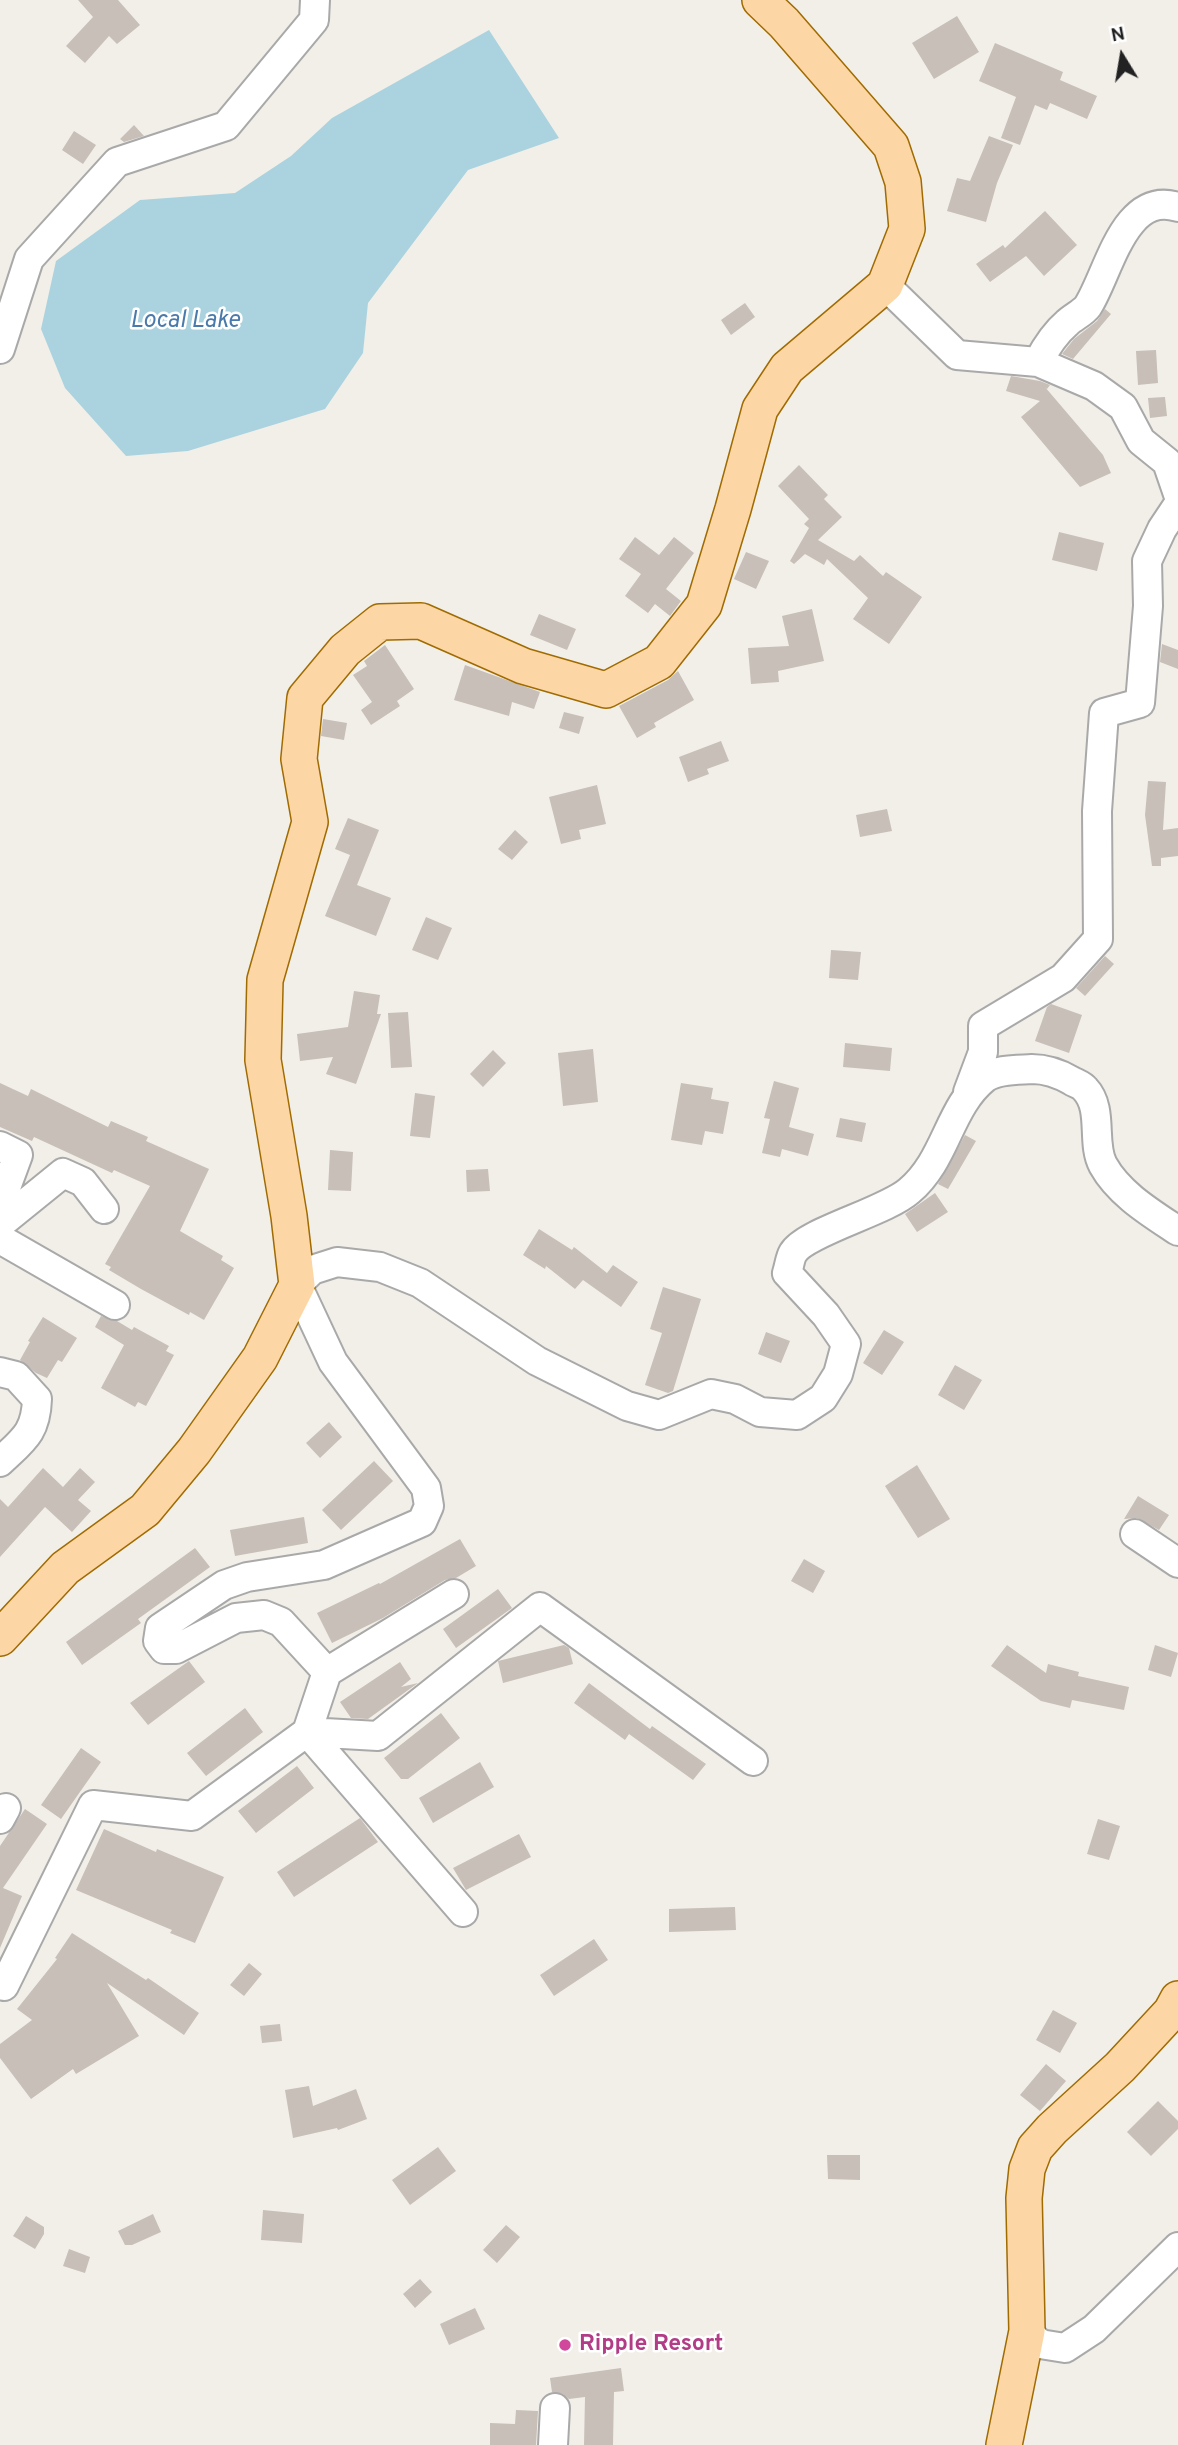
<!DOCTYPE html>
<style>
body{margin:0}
#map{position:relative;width:1178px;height:2445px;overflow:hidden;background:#f2efe9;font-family:Overpass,sans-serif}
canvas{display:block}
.north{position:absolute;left:1087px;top:21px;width:70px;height:70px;-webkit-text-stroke:5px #fff;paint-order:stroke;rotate:349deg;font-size:19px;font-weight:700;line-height:28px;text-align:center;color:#222}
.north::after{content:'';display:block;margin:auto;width:24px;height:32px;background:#222;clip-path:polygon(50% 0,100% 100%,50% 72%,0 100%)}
</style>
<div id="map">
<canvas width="1178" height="2445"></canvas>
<div class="north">N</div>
</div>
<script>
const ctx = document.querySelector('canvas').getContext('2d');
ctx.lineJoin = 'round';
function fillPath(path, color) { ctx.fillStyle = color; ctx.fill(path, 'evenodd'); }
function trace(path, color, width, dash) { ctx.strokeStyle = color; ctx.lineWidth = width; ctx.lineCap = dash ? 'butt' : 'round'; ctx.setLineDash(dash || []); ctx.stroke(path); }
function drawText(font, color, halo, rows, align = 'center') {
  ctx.font = font + ' Overpass,sans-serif'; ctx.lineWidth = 5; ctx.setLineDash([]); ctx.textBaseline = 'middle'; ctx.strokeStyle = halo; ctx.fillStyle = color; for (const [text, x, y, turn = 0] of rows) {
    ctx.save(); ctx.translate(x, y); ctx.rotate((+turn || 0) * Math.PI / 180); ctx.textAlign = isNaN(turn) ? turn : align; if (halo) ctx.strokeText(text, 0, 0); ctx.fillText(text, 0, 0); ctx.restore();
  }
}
fillPath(new Path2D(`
 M489,30L559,138L468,170L368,303L363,353L325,409L188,451L126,456L65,388L41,329L56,261L140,200L235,193L291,156L332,118Z`), '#aad3df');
fillPath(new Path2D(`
 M78,0H118L140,25L117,44L109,36L85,63L66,46L93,17Z
 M957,16L979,52L934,79L912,43Z
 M995,43L1063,72L1060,80L1097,96L1087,119L1050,103L1047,110L1035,105L1020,145L1001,138L1016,97L979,81Z
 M134,125L144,136L124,142L120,139Z
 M74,131L96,145L83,164L62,150Z
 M989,136L1013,145L997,183L986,222L947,211L957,178L970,181Z
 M1045,211L1077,245L1044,276L1026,256L990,282L976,264L1003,245L1005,248Z
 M745,303L755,317L731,335L721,320Z
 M1105,309L1111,314L1073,359L1062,354L1074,339L1097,321Z
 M1156,350L1158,383L1138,385L1136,351Z
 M1011,376L1040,381L1050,385L1047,389L1045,387L1103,455L1111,473L1080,487L1021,417L1040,401L1006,391Z
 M1165,397L1167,416L1150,418L1148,398Z
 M799,465L828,495L824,499L842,517L818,540L854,561L860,555L883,576L886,572L922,597L889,644L853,619L868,598L827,559L824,565L805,554L794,564L790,561L809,528L804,524L809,519L778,486Z
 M1059,532L1104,543L1097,571L1052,560Z
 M635,537L659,555L674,537L694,553L666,589L681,601L670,616L655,604L648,613L625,596L641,574L619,559Z
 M746,552L769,561L756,589L734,579Z
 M812,609L824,661L778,671L779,682L751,684L748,648L789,646L782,616Z
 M539,614L576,629L567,650L530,635Z
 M1162,644L1178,650V669L1160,662Z
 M385,645L414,689L397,701L400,706L371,725L361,710L372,702L353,675L367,666L364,661Z
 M465,665L540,692L534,709L512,702L509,716L454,700Z
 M678,671L694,700L654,723L656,727L637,738L619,706L668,680Z
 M564,712L584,717L579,734L559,728Z
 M323,719L347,723L344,740L321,736Z
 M721,741L729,761L707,769L709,774L688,782L679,757Z
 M1148,781L1166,782L1163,830L1178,828V856L1161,858V866H1152L1145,815Z
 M597,785L606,824L579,830L581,839L561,844L549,797Z
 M887,809L892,831L860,837L856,815Z
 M348,818L379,830L357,885L391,898L376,936L325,916L350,855L335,849Z
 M515,830L528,842L512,860L498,849Z
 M426,917L452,928L438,960L412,950Z
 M831,950L861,952L858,980L829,978Z
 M1105,956L1114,964L1085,996L1076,988Z
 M354,991L380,995L377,1014H381L356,1084L326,1074L333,1057L300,1061L297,1034L348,1027Z
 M1051,1004L1082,1015L1069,1053L1035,1041L1047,1007Z
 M408,1012L412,1067L391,1068L388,1013Z
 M845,1043L892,1048L890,1071L843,1067Z
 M593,1049L598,1102L563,1106L558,1053Z
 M493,1050L506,1063L483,1087L470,1074Z
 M774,1081L799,1088L789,1127L814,1134L808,1156L782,1149L780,1157L762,1153L770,1119L764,1118Z
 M0,1083L28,1096L31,1089L108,1127L111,1121L148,1137L146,1141L209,1169L180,1231L223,1256L221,1260L234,1268L204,1320L190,1312L189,1315L141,1289L109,1270L111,1267L105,1264L150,1186L114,1170L112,1173L34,1137L32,1141L0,1127Z
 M681,1083L713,1088L711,1099L729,1102L723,1134L705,1131L702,1145L671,1140Z
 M415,1093L435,1096L430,1138L410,1136Z
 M840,1118L866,1123L862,1142L836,1137Z
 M965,1135L976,1141L948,1189L938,1184Z
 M330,1150L353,1152L351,1191L328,1190Z
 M488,1169L490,1191L467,1192L466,1170Z
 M935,1193L948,1212L917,1232L905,1214Z
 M539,1229L572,1250L574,1247L607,1273L613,1265L638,1282L621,1307L583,1280L575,1289L546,1266L545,1269L523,1255Z
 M663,1287L701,1299L673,1391L668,1393L645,1385L662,1333L650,1329Z
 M101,1316L117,1321L132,1330L134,1327L169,1346L166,1351L174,1355L146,1406L138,1402L135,1407L101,1388L124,1345L95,1327Z
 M43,1317L77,1338L62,1362L58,1360L47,1378L36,1373L20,1360L30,1342L28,1341Z
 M884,1330L904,1342L882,1375L863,1363Z
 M766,1332L790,1341L781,1363L758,1354Z
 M955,1365L982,1380L964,1410L938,1395Z
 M329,1422L342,1437L320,1458L306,1443Z
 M374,1461L393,1481L341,1530L322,1510Z
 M917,1465L950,1519L918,1538L885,1486Z
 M43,1468L63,1487L80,1468L95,1482L78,1500L91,1511L72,1532L45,1507L0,1557V1499L8,1507Z
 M1138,1496L1169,1515L1159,1530L1137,1518L1124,1519Z
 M304,1517L308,1543L235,1556L230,1530Z
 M460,1539L476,1566L456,1578L445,1580L383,1618L332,1643L317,1613L379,1583L380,1584Z
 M195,1548L210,1567L138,1619L141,1623L82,1665L66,1642Z
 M804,1559L825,1571L813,1593L791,1581Z
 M498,1589L512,1608L456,1648L443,1629Z
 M564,1645L569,1648L573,1664L503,1683L498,1661Z
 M1007,1645L1046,1673L1048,1664L1079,1672L1078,1676L1129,1687L1124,1710L1072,1700L1070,1708L1041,1701L991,1666Z
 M1155,1645L1178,1653L1171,1677L1148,1670Z
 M189,1661L205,1682L148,1725L130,1703Z
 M400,1662L411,1679L401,1687L418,1683L368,1719L351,1718L340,1702Z
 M589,1683L650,1729L652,1726L706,1764L693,1780L629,1734L625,1740L574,1703Z
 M245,1708L263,1732L206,1776L187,1753Z
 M441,1713L460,1738L408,1779H401L384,1758Z
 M81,1748L101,1762L61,1819L41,1805Z
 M480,1762L494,1787L433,1823L419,1798Z
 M297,1766L314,1788L256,1833L238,1811Z
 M25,1809L47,1824L3,1888L22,1896L0,1948V1846Z
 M360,1818L378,1842L294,1897L277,1872Z
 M1098,1819L1120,1826L1109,1860L1087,1854Z
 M104,1829L156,1852L157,1849L224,1877L195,1943L170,1933L172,1930L76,1890Z
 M519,1834L531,1857L466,1890L453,1868Z
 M735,1907L736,1930L669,1932V1909Z
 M72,1933L146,1980L148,1978L199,2013L184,2035L107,1983L139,2036L76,2074L73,2069L31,2099L0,2058V2044L32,2020L17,2009L57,1959L55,1958Z
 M594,1939L608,1960L554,1996L540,1975Z
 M249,1963L262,1974L244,1996L230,1985Z
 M1053,2010L1077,2023L1060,2053L1036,2040Z
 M280,2024L282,2041L262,2043L260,2026Z
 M1046,2064L1066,2081L1040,2111L1020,2095Z
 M309,2086L313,2106L356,2089L367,2119L338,2130L337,2128L293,2138L285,2090Z
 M1158,2101L1178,2121V2129L1151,2156L1127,2132Z
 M438,2147L456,2171L410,2205L392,2180Z
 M827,2155H860V2180L828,2179Z
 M263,2210L304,2214L302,2243L261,2240Z
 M153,2214L161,2232L132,2245H125L118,2231Z
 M26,2216L44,2227V2234L35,2249L13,2236Z
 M506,2225L520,2237L497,2263L483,2250Z
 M69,2249L90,2257L85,2273L63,2266Z
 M420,2279L432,2292L415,2308L403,2294Z
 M475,2308L485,2329L449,2345L440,2324Z
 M621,2368L624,2391L614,2392L613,2445H584L585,2397L569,2399L563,2394L552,2392L550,2378Z
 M516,2410L538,2411L536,2445H490V2423L515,2424Z`), '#c7bfb8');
const minor = new Path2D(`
 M885,285L957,355L1038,362L1094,386L1123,407L1141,441L1167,462L1178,494
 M0,349L29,259L117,162L226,126L314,20L315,0
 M1038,362C1046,347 1054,334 1067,323C1073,317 1083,313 1088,306C1109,273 1124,190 1178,207
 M968,1092L983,1052V1026L1063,978L1098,939L1097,811L1104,713L1140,703L1148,606L1147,561L1162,529L1178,505
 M0,1146L18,1155L0,1204
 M0,1224L63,1173L83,1182L104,1209
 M0,1239L115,1305
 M0,1372L16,1376L37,1399C36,1433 23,1440 0,1462
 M1135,1534L1178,1563
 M454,1594L327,1672L307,1732L463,1912
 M327,1672L281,1622L264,1615L236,1618L176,1649H164L158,1641L160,1628L224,1585L247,1577L324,1565L422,1522L429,1506L426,1488L333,1362L297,1285L312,1270L337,1262L380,1267L420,1283L537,1361L627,1406L659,1415L711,1394L735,1399L760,1412L797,1415L823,1398L838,1374L846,1344L826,1315L787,1273C789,1267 790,1258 793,1253C805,1232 885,1212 909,1191C947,1159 948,1108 985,1078C997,1069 1018,1070 1032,1069C1045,1069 1060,1074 1072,1081C1075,1083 1082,1085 1085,1089C1104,1109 1091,1143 1103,1165C1119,1194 1151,1213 1178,1231
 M0,1819L6,1808
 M0,1985L4,1986L93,1805L192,1816L307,1732L378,1736L540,1607L753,1761
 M1027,2331L1040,2344L1065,2348L1094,2329L1178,2247
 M553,2445L555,2408`);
const major = new Path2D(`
 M0,1638L65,1568L145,1510L194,1451L260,1358L297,1285L289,1216L263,1060L265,980L310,822L299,759L305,698L345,650L380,622L421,621L523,666L606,690L659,662L704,605L733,509L760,409L787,368L885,285L907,229L903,182L891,146L784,23L760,0
 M1004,2445L1027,2331L1024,2198L1027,2169L1035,2148L1052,2129L1120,2067L1171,2012L1178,1999`);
trace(minor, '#a9a9a9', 32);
trace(major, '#a06b00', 38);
trace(minor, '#fff', 28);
trace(major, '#fcd6a4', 35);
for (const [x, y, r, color] of [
 [565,2345,7,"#d1479c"]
]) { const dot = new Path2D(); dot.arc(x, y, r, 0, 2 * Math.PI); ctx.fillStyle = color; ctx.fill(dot); trace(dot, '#fff', 2.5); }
drawText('bold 23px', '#b23c85', '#fff', [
 ["Ripple Resort",579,2345]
], 'left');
drawText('italic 24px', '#4a7aab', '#fff', [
 ["Local Lake",185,322]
]);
</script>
